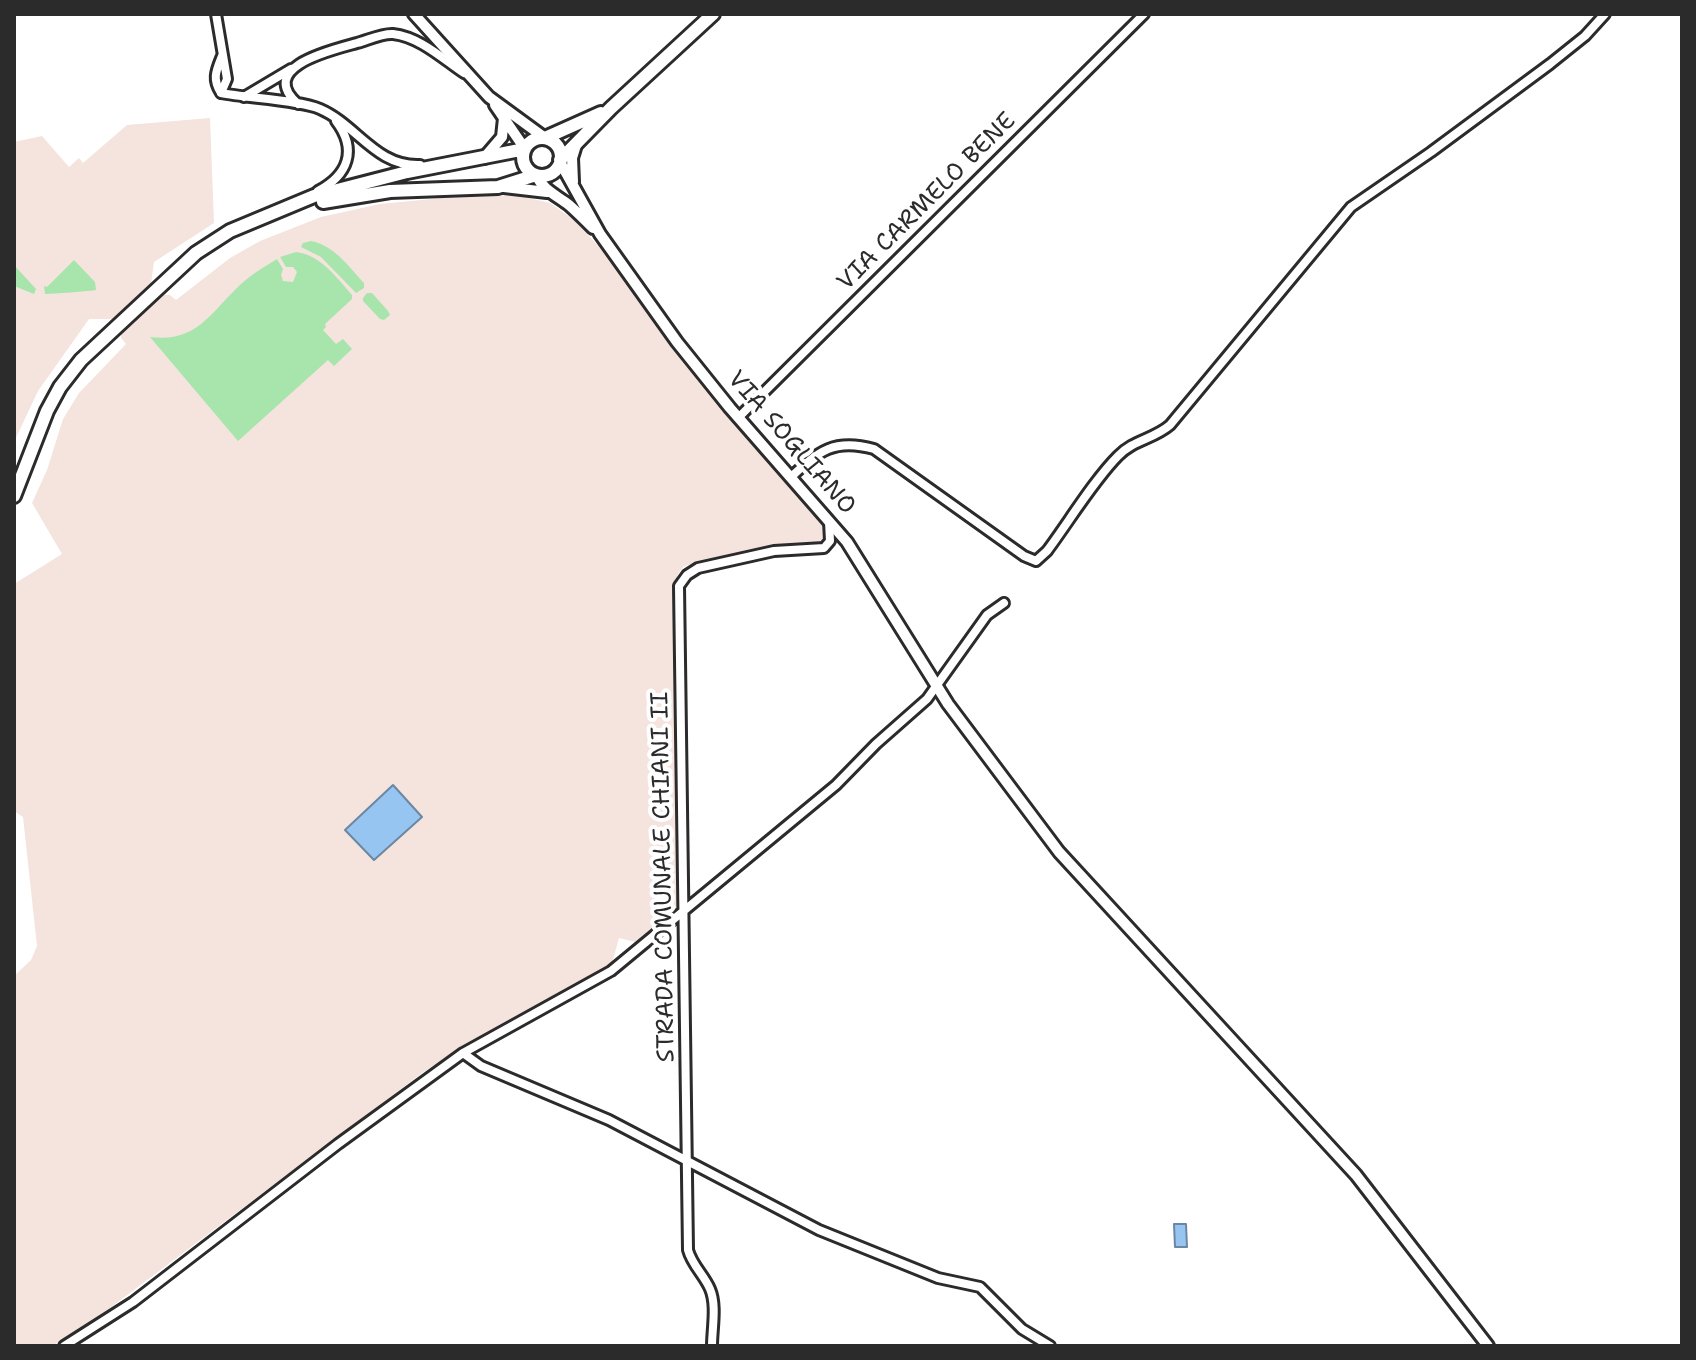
<!DOCTYPE html>
<style>
body{margin:0}
#map{position:relative;width:1696px;height:1360px;overflow:hidden;background:#fff;font-family:"Shantell Sans",sans-serif}
canvas{display:block}
.frame{position:absolute;inset:0;border:16px solid #2b2b2b;pointer-events:none}
</style>
<div id="map">
<canvas width="1696" height="1360"></canvas>
<div class="frame"></div>
</div>
<script>
const ctx = document.querySelector('canvas').getContext('2d');
ctx.lineJoin = 'round';
function fillPath(path, color) { ctx.fillStyle = color; ctx.fill(path, 'evenodd'); }
function trace(path, color, width, dash) { ctx.strokeStyle = color; ctx.lineWidth = width; ctx.lineCap = dash ? 'butt' : 'round'; ctx.setLineDash(dash || []); ctx.stroke(path); }
function drawText(font, color, halo, rows, align = 'center') {
  ctx.font = font + ' "Shantell Sans",sans-serif'; ctx.lineWidth = 8; ctx.setLineDash([]); ctx.textBaseline = 'middle'; ctx.strokeStyle = halo; ctx.fillStyle = color; for (const [text, x, y, turn = 0] of rows) {
    ctx.save(); ctx.translate(x, y); ctx.rotate((+turn || 0) * Math.PI / 180); ctx.textAlign = isNaN(turn) ? turn : align; if (halo) ctx.strokeText(text, 0, 0); ctx.fillText(text, 0, 0); ctx.restore();
  }
}
fillPath(new Path2D(`
 M210,118L214,223L154,262L151,284L161,295H170L176,300L230,258L260,241L321,217L380,204L442,198L516,195L550,203L574,220L604,252L689,367L795,493L815,513L814,516L824,524L825,541L822,544L770,546L688,565L683,567L677,576L679,902L674,910L635,942L619,938L612,963L582,983L476,1039L422,1073L98,1317L52,1346H14V976L31,960L37,946L23,817L14,811V584L62,554L32,503L47,470L63,419L79,393L126,344L121,338V327L114,319H89L38,391L14,442V142L42,136L69,167L79,158L83,163L127,125Z`), '#f4e4dd');
fillPath(new Path2D(`
 M311,241C335,246 348,266 364,283V288L356,293L321,257L301,247L303,243Z
 M296,252C321,255 336,277 352,295V299L325,324L326,327L323,330L336,344L343,339L352,349L334,366L328,360L238,441L150,337C197,343 210,313 241,284C252,274 264,267 277,259L283,269L281,275L283,281L293,282L297,272L293,267H286L280,257Z
 M74,260L95,282L96,290C91,291 52,294 45,294L44,286L47,287Z
 M14,265L36,289L34,294L14,286Z
 M367,293H372L388,311L390,315L384,320L380,319L363,301V298Z`), '#a8e5ac');
const water = new Path2D(`
 M393,785L422,817L374,860L345,830Z
 M1174,1224H1186L1187,1247H1175Z`);
fillPath(water, '#97c5f1');
trace(water, '#6c87a2', 2);
const minor = new Path2D(`
 M216,14L227,79L221,93
 M222,56C216,71 212,79 221,93C246,98 299,100 320,109C357,125 376,167 420,165
 M244,97L291,69
 M298,104C256,67 332,50 357,43C368,40 383,33 393,34C420,37 443,59 464,73
 M318,191C348,175 358,150 336,121
 M738,418L1144,14
 M791,477C819,451 834,438 874,449L1024,556L1036,561L1047,551C1068,523 1094,480 1118,456C1133,440 1154,439 1170,425L1351,207L1431,152L1550,64L1585,36L1605,14
 M463,1053L481,1066L609,1120L819,1230L938,1278L980,1287L1022,1329L1050,1346
 M64,1346L133,1302L338,1144L463,1053L611,971L836,785L876,744L927,699L987,615L1004,603
 M712,1346C712,1329 717,1305 710,1289C704,1275 692,1265 688,1250L679,586L687,575L698,568L774,551L824,548L830,541L829,521`);
const tertiary = new Path2D(`
 M414,14L489,97L545,138
 M495,105L525,149
 M484,158L502,137L504,118
 M560,162L600,234L677,342L730,408L847,542L948,704L1059,852L1356,1175L1488,1346
 M536,175C543,190 556,195 569,205C577,212 585,220 593,228
 M573,182L572,158L576,145
 M504,187L547,192`);
const secondary = new Path2D(`
 M545,138L601,113
 M523 157a19 19 0 1 1 38 0a19 19 0 1 1-38 0Z
 M560,160L611,108L713,14
 M323,202L390,191L498,187L536,175
 M14,496L47,411L60,387L81,360L196,253L230,231L314,196L407,172L525,149`);
trace(minor, '#2b2b2b', 14);
trace(tertiary, '#2b2b2b', 16);
trace(secondary, '#2b2b2b', 18);
trace(minor, '#fff', 8);
trace(tertiary, '#fff', 10);
trace(secondary, '#fff', 12);
drawText('24px', '#2b2b2b', '#fff', [
 ["VIA CARMELO BENE",927,202,-45],
 ["VIA SOGLIANO",791,443,49],
 ["STRADA COMUNALE CHIANI II",664,877,-91]
]);
</script>
